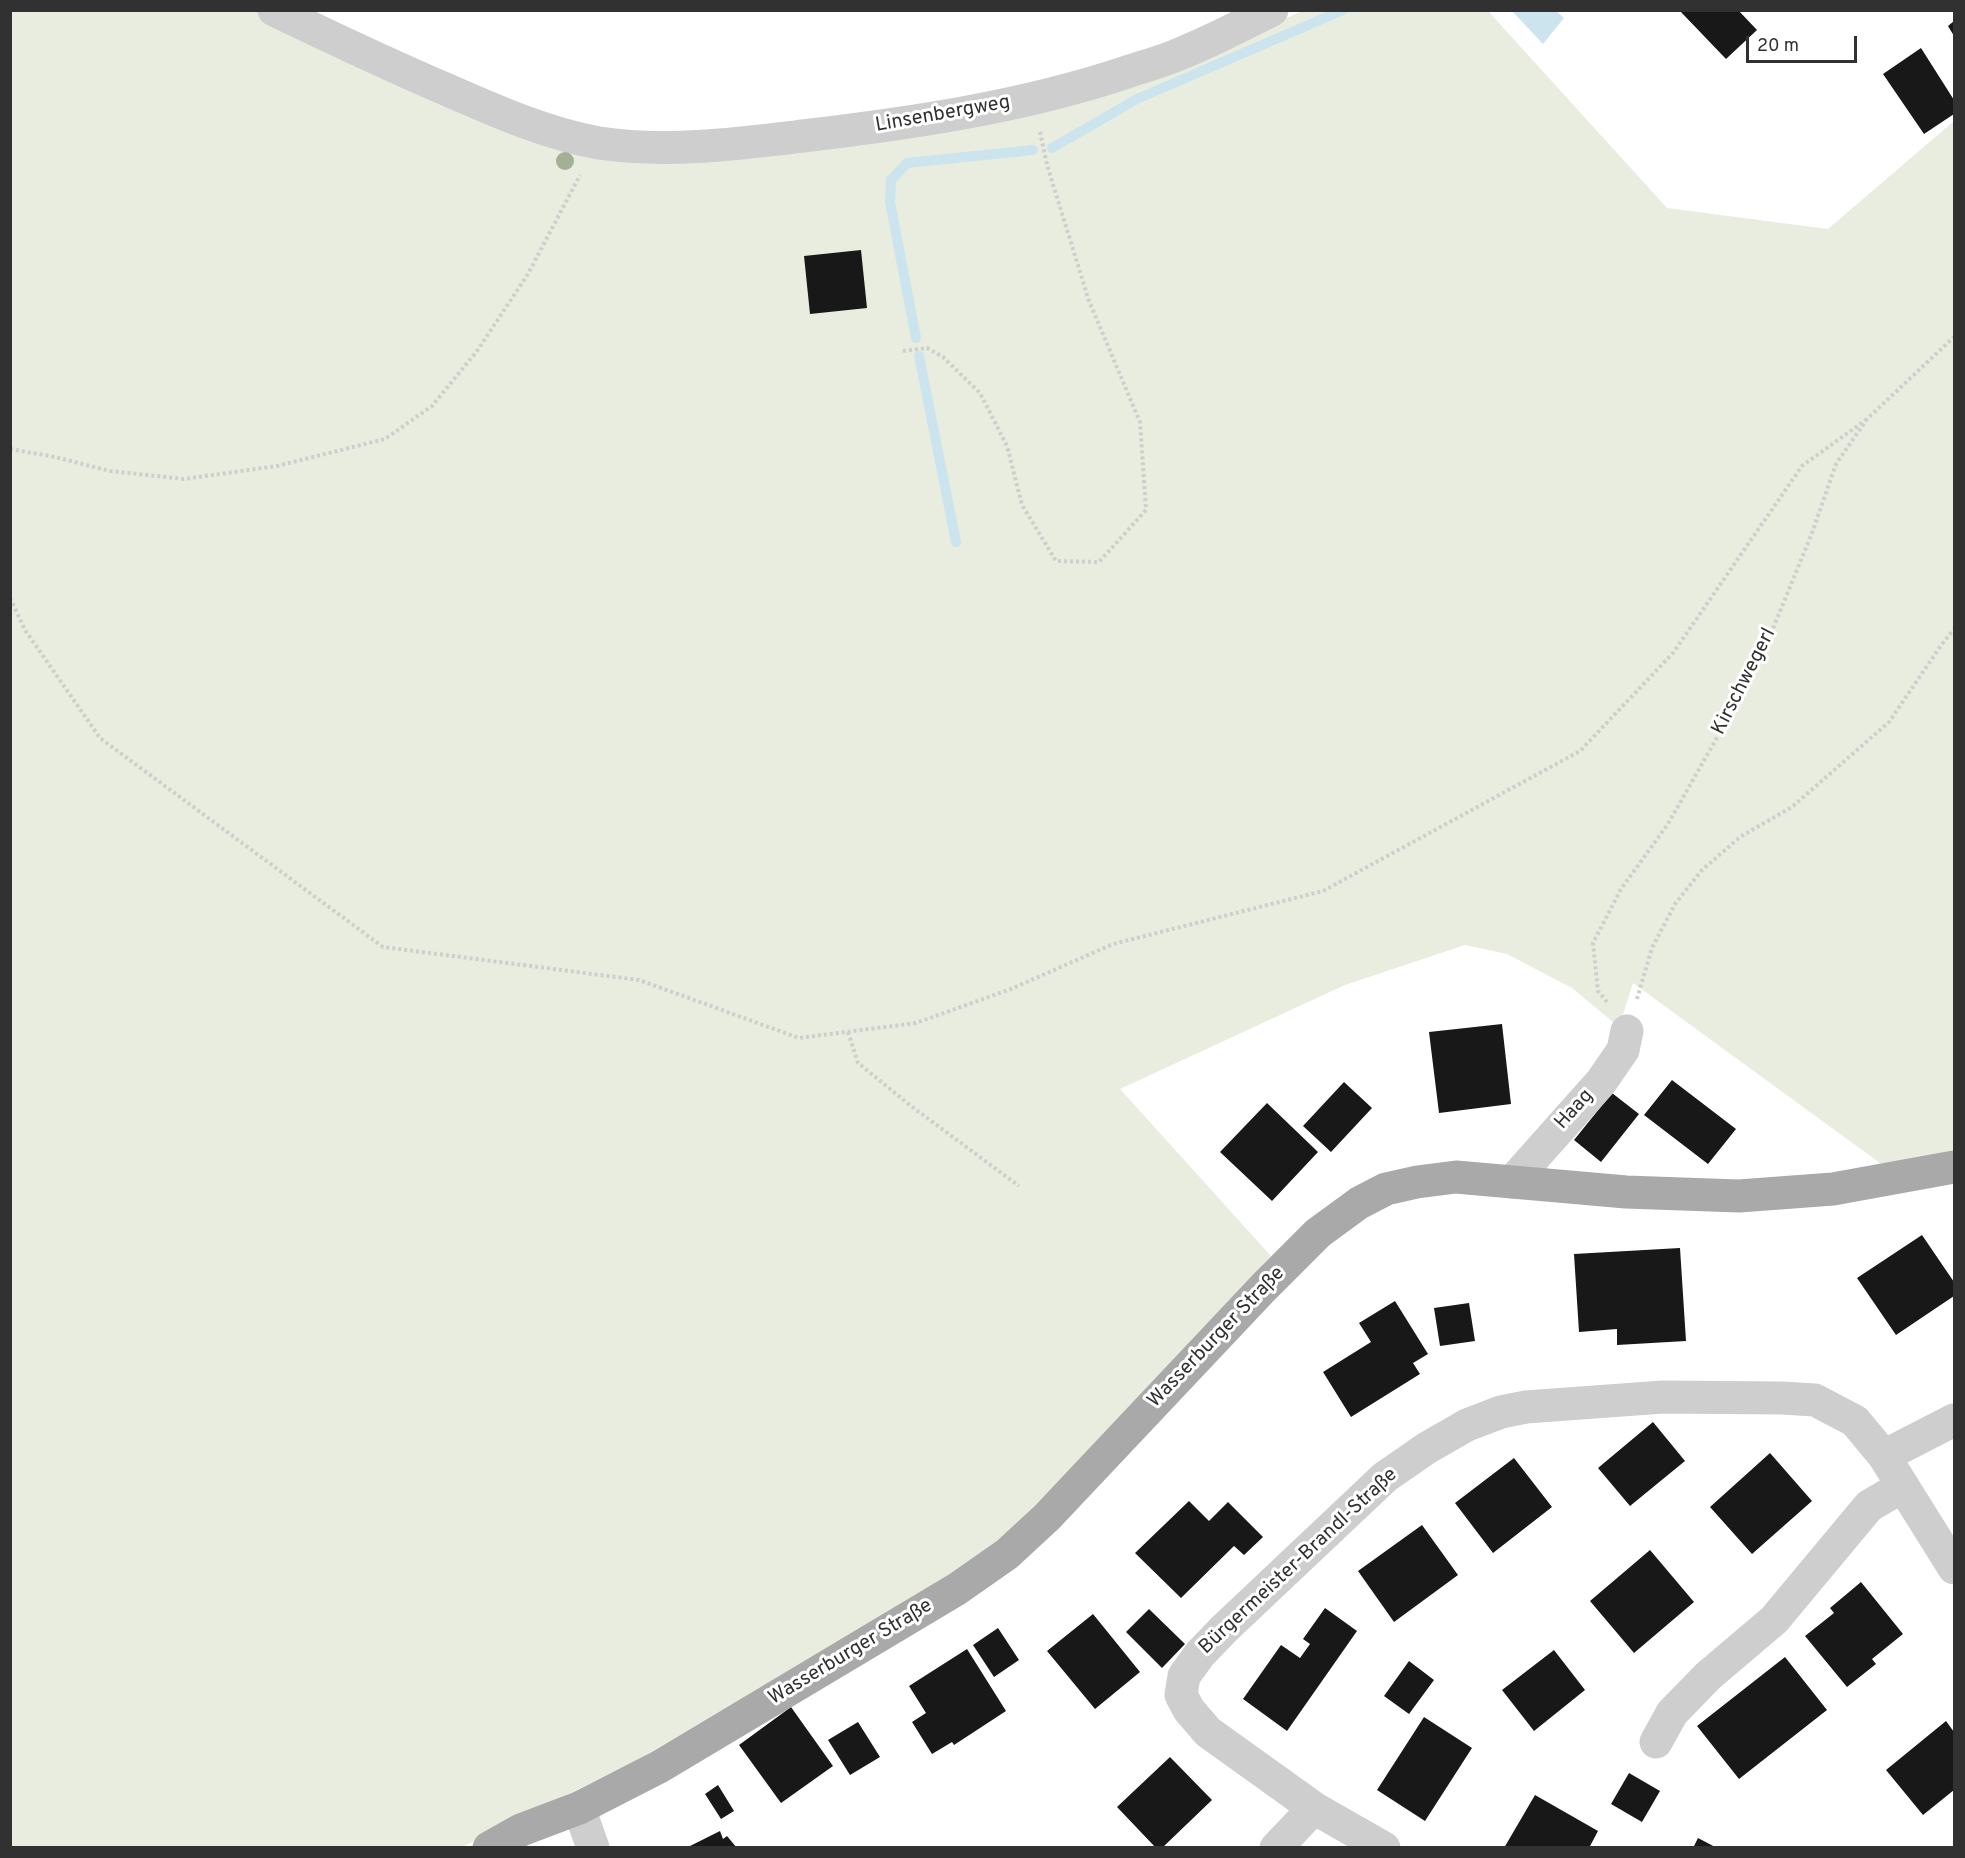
<!DOCTYPE html>
<meta charset="utf-8">
<style>
body{margin:0}
#map{position:relative;width:1965px;height:1858px;overflow:hidden;background:#fff;font-family:Overpass,sans-serif}
canvas{display:block}
.frame{position:absolute;inset:0;border:12px solid #313131;pointer-events:none}
.scale{position:absolute;left:1746px;top:36px;width:111px;height:27px;box-sizing:border-box;border:3px solid #313131;border-top:0;padding-left:8px;font-size:18px;line-height:21px;white-space:nowrap;color:#313131;-webkit-text-stroke:4px #fff;paint-order:stroke}
</style>
<div id="map">
<canvas width="1965" height="1858"></canvas>
<div class="frame"></div>
<div class="scale">20 m</div>
</div>
<script>
const ctx = document.querySelector('canvas').getContext('2d');
ctx.lineJoin = 'round';
function fillPath(path, color) { ctx.fillStyle = color; ctx.fill(path, 'evenodd'); }
function trace(path, color, width, dash) { ctx.strokeStyle = color; ctx.lineWidth = width; ctx.lineCap = dash ? 'butt' : 'round'; ctx.setLineDash(dash || []); ctx.stroke(path); }
function drawText(font, color, halo, rows, align = 'center') {
  ctx.font = font + ' Overpass,sans-serif'; ctx.lineWidth = 6; ctx.setLineDash([]); ctx.textBaseline = 'middle'; ctx.strokeStyle = halo; ctx.fillStyle = color; for (const [text, x, y, turn = 0] of rows) {
    ctx.save(); ctx.translate(x, y); ctx.rotate((+turn || 0) * Math.PI / 180); ctx.textAlign = isNaN(turn) ? turn : align; if (halo) ctx.strokeText(text, 0, 0); ctx.fillText(text, 0, 0); ctx.restore();
  }
}
fillPath(new Path2D(`
 M11,11H256L312,40L631,156L1195,59L1302,11H1488L1667,208L1828,229L1954,121V1150L1884,1166L1633,983L1619,1027L1572,988L1507,954L1465,945L1345,985L1120,1089L1271,1256L1113,1428L1003,1537L932,1588L828,1647L639,1759L462,1847L11,1848Z`), '#e9eddf');
fillPath(new Path2D(`
 M1512,11H1556L1564,18L1543,44Z`), '#cce4ed');
trace(new Path2D(`
 M1052,148L1137,99L1343,10
 M916,338L890,202L891,180L907,163L1033,150
 M919,356L956,542`), '#cce4ed', 10);
fillPath(new Path2D(`
 M1679,10H1738L1757,30L1726,59Z
 M1954,21V36L1948,26Z
 M1921,48L1954,100V114L1924,134L1883,74Z
 M861,250L867,308L810,314L804,256Z
 M1502,1024L1511,1104L1439,1113L1429,1032Z
 M1672,1080L1736,1129L1708,1164L1644,1115Z
 M1344,1082L1372,1108L1331,1152L1303,1126Z
 M1612,1093L1639,1114L1601,1162L1574,1140Z
 M1267,1103L1318,1152L1272,1201L1220,1152Z
 M1922,1235L1954,1282V1296L1896,1335L1857,1278Z
 M1680,1248L1686,1341L1617,1345V1329L1579,1332L1574,1254Z
 M1395,1301L1428,1354L1413,1363L1420,1374L1351,1417L1323,1372L1371,1342L1359,1323Z
 M1469,1303L1475,1341L1440,1346L1434,1308Z
 M1653,1422L1685,1461L1630,1506L1598,1468Z
 M1770,1453L1812,1501L1752,1554L1710,1507Z
 M1514,1458L1552,1507L1493,1553L1455,1503Z
 M1189,1501L1209,1521L1228,1502L1263,1537L1244,1555L1234,1546L1181,1598L1135,1553Z
 M1422,1525L1458,1575L1394,1622L1358,1571Z
 M1650,1550L1694,1602L1634,1653L1590,1601Z
 M1861,1582L1903,1634L1872,1659L1876,1664L1847,1687L1805,1636L1834,1613L1830,1608Z
 M1325,1608L1357,1631L1287,1731L1243,1699L1281,1645L1300,1658L1310,1644L1303,1639Z
 M1149,1609L1185,1644L1162,1668L1126,1632Z
 M1093,1614L1140,1672L1095,1709L1047,1651Z
 M998,1628L1019,1660L994,1677L973,1645Z
 M967,1649L1006,1711L954,1745L952,1742L932,1754L912,1722L926,1713L909,1686Z
 M1554,1650L1585,1690L1534,1731L1502,1690Z
 M1785,1657L1827,1710L1739,1779L1697,1726Z
 M1409,1661L1434,1680L1409,1714L1384,1696Z
 M791,1707L833,1766L781,1803L739,1745Z
 M1424,1717L1472,1748L1425,1821L1377,1790Z
 M1946,1721L1954,1732V1790L1923,1815L1886,1770Z
 M858,1722L880,1757L850,1775L828,1740Z
 M1170,1757L1212,1800L1162,1848H1156L1117,1807Z
 M1629,1773L1660,1791L1642,1822L1611,1804Z
 M718,1785L734,1811L721,1819L705,1794Z
 M1535,1795L1598,1831L1589,1848L1578,1846L1577,1848H1504Z
 M720,1831L723,1839L727,1836L737,1848H686Z
 M1698,1838L1717,1848H1693Z`), '#181818');
trace(new Path2D(`
 M903,351L927,348L943,357L980,393L1007,446L1022,505L1056,561L1099,562L1146,510L1140,422L1089,301L1047,165L1040,132
 M10,449L55,457L110,471L184,479L277,466L385,439L432,406L477,351L528,274L580,175
 M10,598L25,630L100,738L383,947L639,980L799,1038L916,1023L1011,989L1113,944L1323,891L1580,751L1673,653L1802,466L1867,419
 M1637,999L1652,948L1675,904L1702,870L1740,837L1792,807L1889,722L1942,644L1954,629
 M1607,1002L1598,991L1593,943L1621,889L1668,824L1758,665L1812,533L1836,464L1867,419L1954,337
 M848,1032L858,1063L911,1106L1019,1186`), '#cecece', 4, [3, 3]);
trace(new Path2D(`
 M274,10C332,38 391,66 450,91C498,112 548,134 599,143C666,153 736,144 803,136C913,123 1022,107 1127,72C1145,66 1164,61 1182,53C1212,41 1242,25 1272,10
 M1512,1182L1601,1082L1623,1050L1627,1031
 M1884,1456L1954,1420
 M1656,1742L1672,1713L1708,1676L1774,1620L1869,1506L1903,1486
 M579,1808L593,1848
 M1314,1808L1208,1732L1189,1710L1181,1695L1184,1676L1200,1654L1224,1629L1385,1477L1427,1448L1467,1425L1501,1412L1526,1407L1663,1397L1782,1398L1815,1400L1855,1421L1884,1456L1954,1568
 M1276,1848L1314,1808L1384,1848`), '#cecece', 33);
trace(new Path2D(`
 M489,1848L521,1830L579,1808L659,1767L957,1589L1007,1554L1047,1517L1264,1287L1318,1233L1359,1203L1386,1189L1417,1182L1456,1177L1626,1192L1739,1196L1833,1189L1954,1167`), '#a9a9a9', 33);
ctx.fillStyle = '#a4af95';
for (const [x, y] of [
 [565,161]
]) { ctx.beginPath(); ctx.arc(x, y, 9, 0, 2 * Math.PI); ctx.fill(); }
drawText('20px', '#313131', '#fff', [
 ["Linsenbergweg",943,115,-10],
 ["Kirschwegerl",1745,682,-63],
 ["Haag",1575,1110,-48],
 ["Wasserburger Straße",1217,1338,-46],
 ["Bürgermeister-Brandl-Straße",1299,1562,-43],
 ["Wasserburger Straße",851,1653,-31]
]);
</script>
